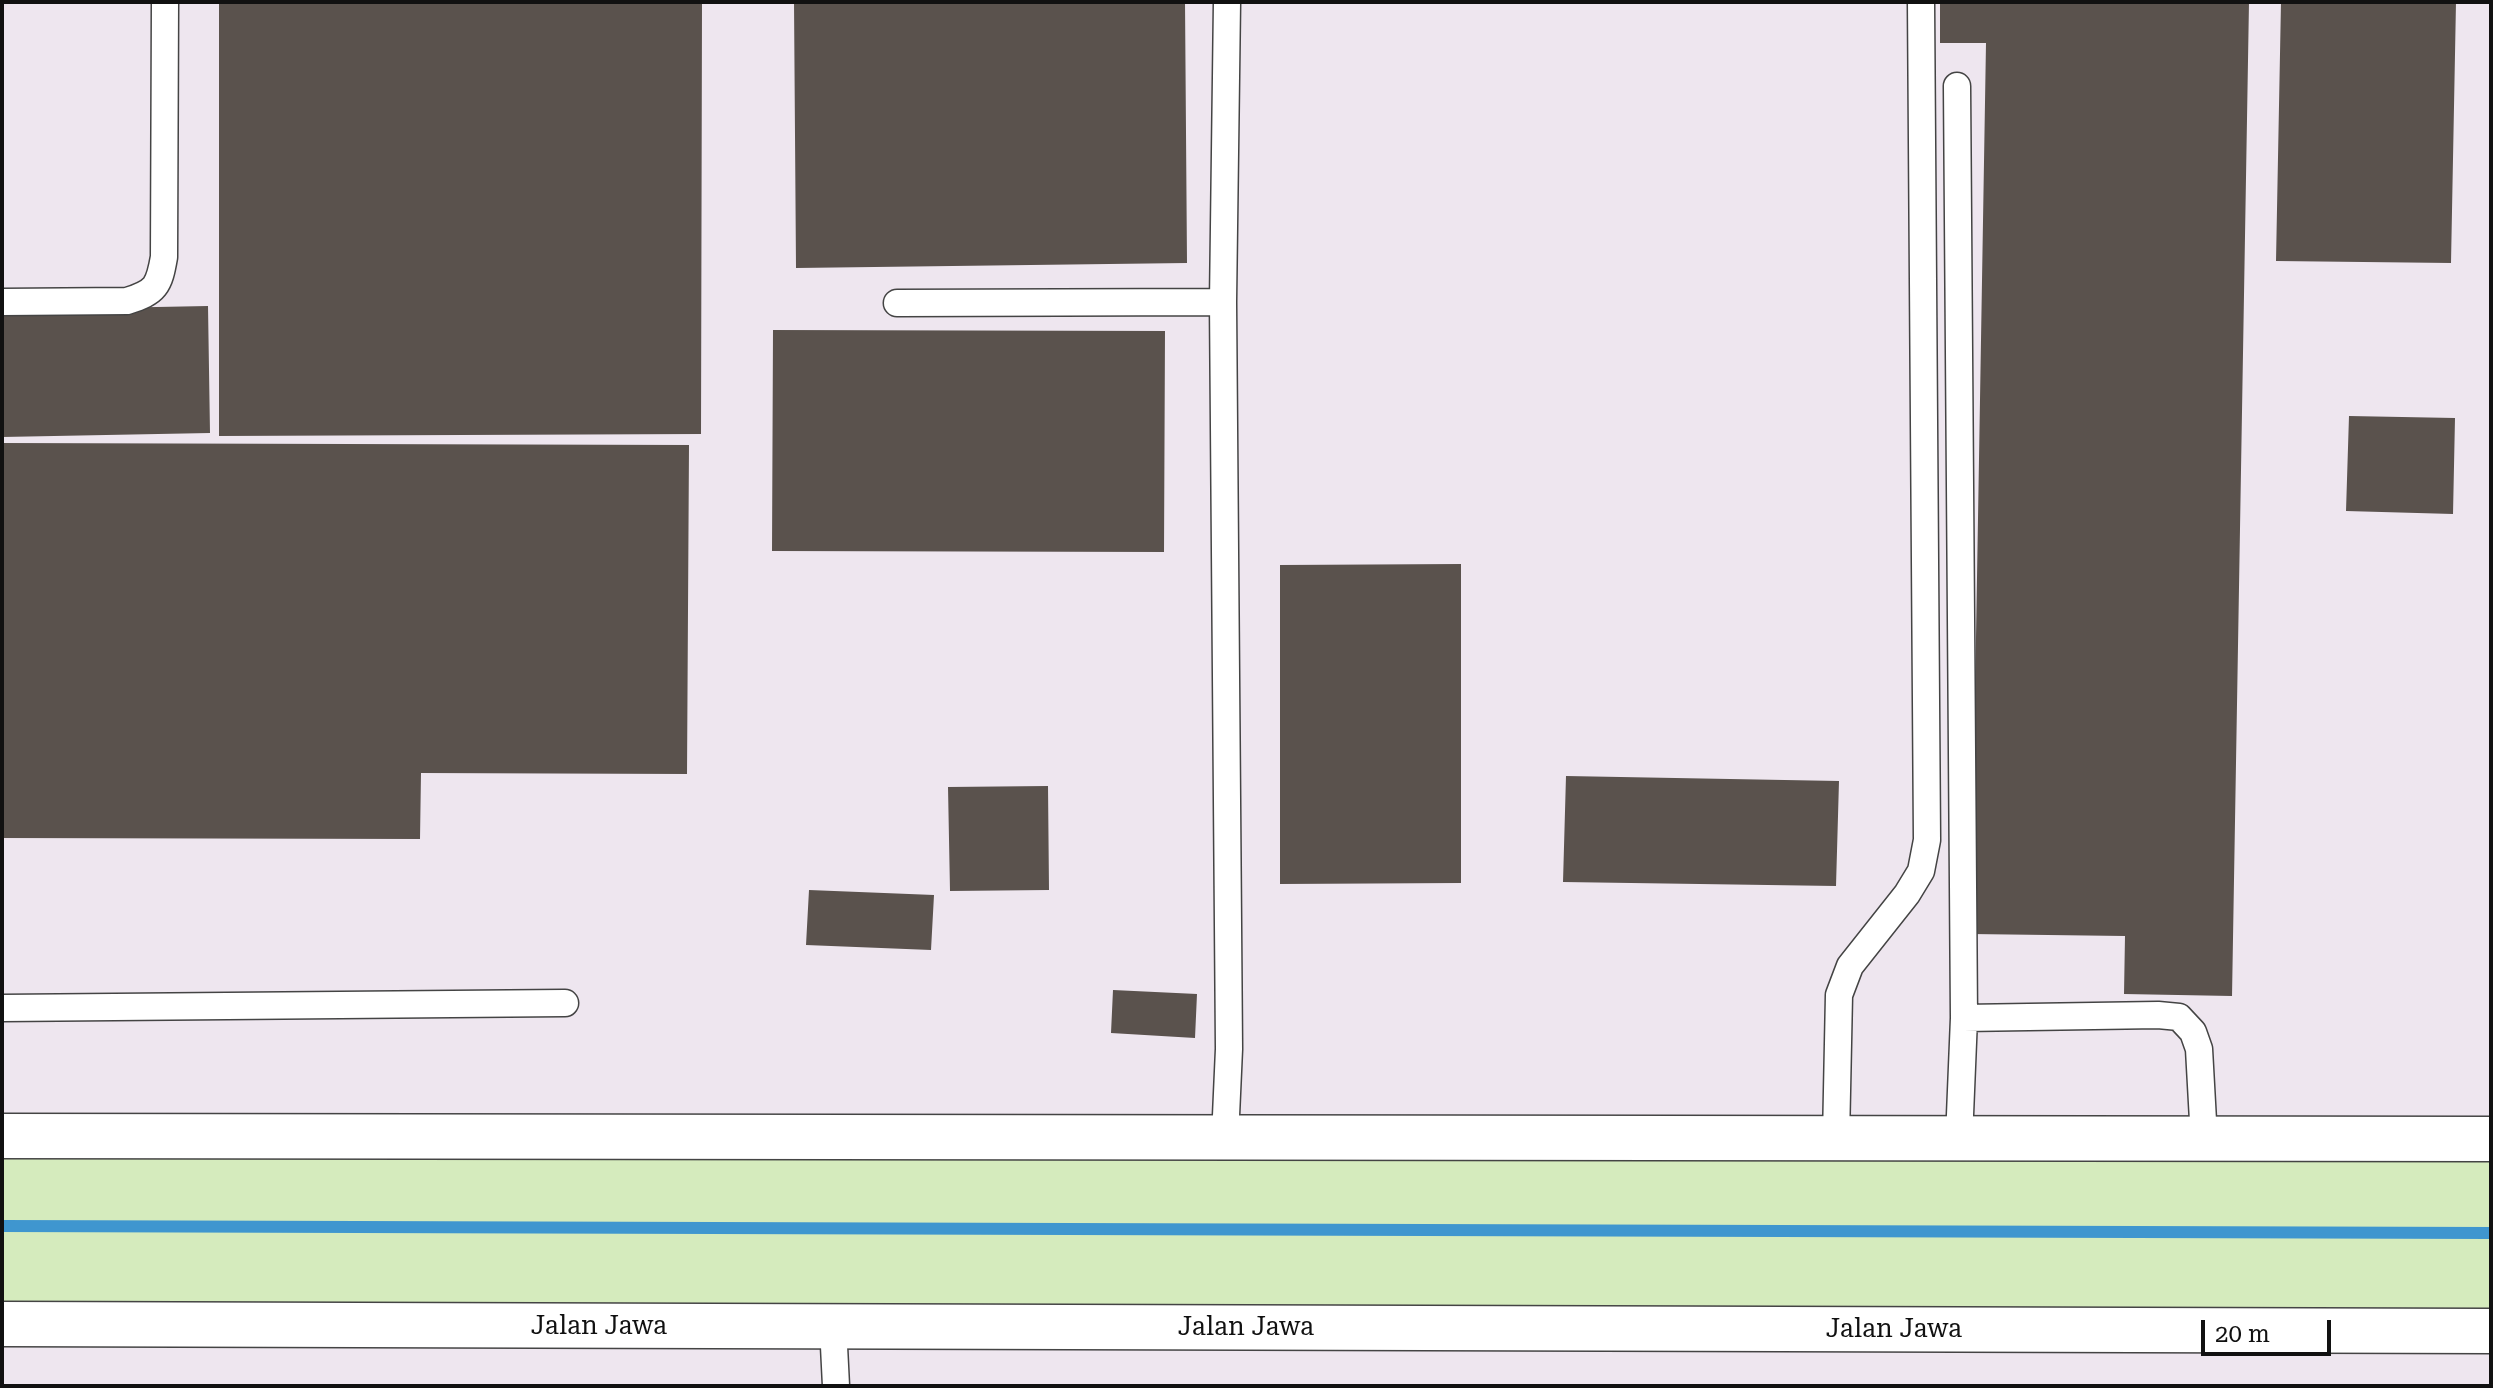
<!DOCTYPE html>
<style>
body{margin:0}
#map{position:relative;width:2493px;height:1388px;overflow:hidden;background:#fffdf5;font-family:"Roboto Serif",serif}
canvas{display:block}
.frame{position:absolute;inset:0;border:4px solid #111;pointer-events:none}
.scale{position:absolute;left:2201px;top:1320px;width:130px;height:36px;box-sizing:border-box;border:4px solid #111;border-top:0;padding-left:10px;font-size:24px;line-height:28px;white-space:nowrap;color:#111;-webkit-text-stroke:6px #fff;paint-order:stroke}
</style>
<div id="map">
<canvas width="2493" height="1388"></canvas>
<div class="frame"></div>
<div class="scale">20 m</div>
</div>
<script>
const ctx = document.querySelector('canvas').getContext('2d');
ctx.lineJoin = 'round';
function fillPath(path, color) { ctx.fillStyle = color; ctx.fill(path, 'evenodd'); }
function trace(path, color, width, dash) { ctx.strokeStyle = color; ctx.lineWidth = width; ctx.lineCap = dash ? 'butt' : 'round'; ctx.setLineDash(dash || []); ctx.stroke(path); }
function drawText(font, color, halo, rows, align = 'center') {
  ctx.font = font + ' "Roboto Serif",serif'; ctx.lineWidth = 8; ctx.setLineDash([]); ctx.textBaseline = 'middle'; ctx.strokeStyle = halo; ctx.fillStyle = color; for (const [text, x, y, turn = 0] of rows) {
    ctx.save(); ctx.translate(x, y); ctx.rotate((+turn || 0) * Math.PI / 180); ctx.textAlign = isNaN(turn) ? turn : align; if (halo) ctx.strokeText(text, 0, 0); ctx.fillText(text, 0, 0); ctx.restore();
  }
}
fillPath(new Path2D(`
 M2,2H2491V1386H2Z`), '#eee6ef');
fillPath(new Path2D(`
 M2,1136L2491,1139V1331L2,1324Z`), '#d5ebbd');
trace(new Path2D(`
 M2,1226L2491,1233`), '#3f96cf', 12);
fillPath(new Path2D(`
 M219,2H702L701,434L219,436Z
 M794,2H1185L1187,263L796,268Z
 M1940,2H2249L2232,996L2124,994L2125,936L1971,934L1986,43H1940Z
 M2281,2H2456L2451,263L2276,261Z
 M208,306L210,433L2,437V310Z
 M773,330L1165,331L1164,552L772,551Z
 M2349,416L2455,418L2453,514L2346,511Z
 M2,443L689,445L687,774L421,773L420,839L2,838Z
 M1461,564V883L1280,884V565Z
 M1566,776L1839,781L1836,886L1563,882Z
 M1048,786L1049,890L950,891L948,787Z
 M809,890L934,895L931,950L806,945Z
 M1113,990L1197,994L1195,1038L1111,1033Z`), '#5a524d');
const service = new Path2D(`
 M1957,86L1964,1018L2158,1015L2179,1017L2193,1032L2199,1049L2204,1139
 M2,302L127,301C156,292 159,286 164,257L165,2
 M897,303L1223,302
 M2,1008L565,1003
 M1225,1138L1229,1049L1223,302L1227,2
 M1836,1139L1839,995L1850,966L1907,894L1921,871L1927,840L1921,2
 M1959,1139L1964,1018
 M833,1326L836,1386`);
const tertiary = new Path2D(`
 M2,1136L2491,1139
 M2,1324L2491,1331`);
trace(service, '#444', 29);
trace(tertiary, '#444', 47);
trace(service, '#fff', 26);
trace(tertiary, '#fff', 44);
drawText('26px', '#111', '#fff', [
 ["Jalan Jawa",599,1326],
 ["Jalan Jawa",1246,1327],
 ["Jalan Jawa",1894,1329]
]);
</script>
